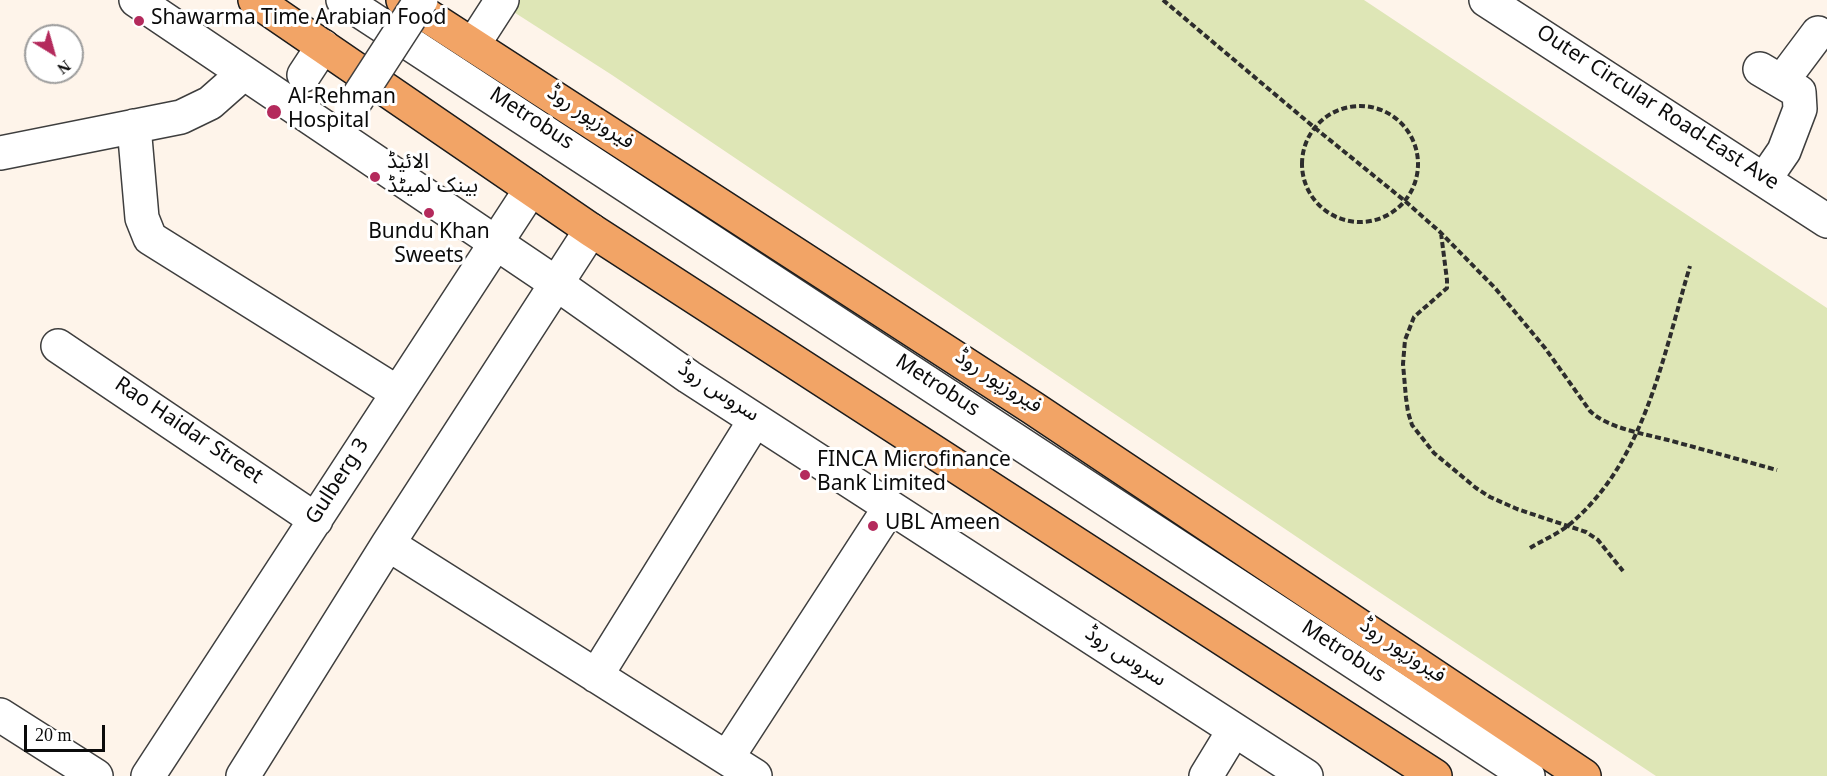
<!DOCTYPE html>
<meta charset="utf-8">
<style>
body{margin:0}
#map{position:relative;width:1827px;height:776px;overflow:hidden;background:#fef4ea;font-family:Georgia,serif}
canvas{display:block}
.north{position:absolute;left:24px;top:24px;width:60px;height:60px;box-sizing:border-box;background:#fff;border:2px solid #9d9d9d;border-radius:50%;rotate:143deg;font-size:16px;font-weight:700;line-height:24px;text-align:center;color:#0b0b0b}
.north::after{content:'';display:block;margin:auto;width:21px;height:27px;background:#b42a5c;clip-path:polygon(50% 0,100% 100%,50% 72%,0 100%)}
.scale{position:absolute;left:24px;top:725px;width:81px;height:27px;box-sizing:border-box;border:3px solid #0b0b0b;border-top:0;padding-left:8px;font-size:18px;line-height:21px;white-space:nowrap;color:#0b0b0b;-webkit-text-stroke:4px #fff;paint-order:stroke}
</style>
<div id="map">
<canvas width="1827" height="776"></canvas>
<div class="north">N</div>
<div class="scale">20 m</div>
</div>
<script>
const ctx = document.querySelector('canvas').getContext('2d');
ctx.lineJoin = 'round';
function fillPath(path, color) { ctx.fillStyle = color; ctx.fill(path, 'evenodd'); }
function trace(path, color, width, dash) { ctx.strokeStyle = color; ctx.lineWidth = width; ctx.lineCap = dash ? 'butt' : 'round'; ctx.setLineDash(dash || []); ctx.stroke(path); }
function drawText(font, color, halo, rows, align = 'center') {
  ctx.font = font + ' Georgia,"Noto Sans Arabic",serif'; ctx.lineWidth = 6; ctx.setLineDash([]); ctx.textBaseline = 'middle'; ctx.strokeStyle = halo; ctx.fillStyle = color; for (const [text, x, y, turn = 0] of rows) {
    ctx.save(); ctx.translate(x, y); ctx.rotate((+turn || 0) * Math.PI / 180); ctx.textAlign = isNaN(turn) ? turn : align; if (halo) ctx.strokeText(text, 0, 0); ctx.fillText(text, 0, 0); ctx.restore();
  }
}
fillPath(new Path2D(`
 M495,0H1364L1827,308V776H1656L1334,562L612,75Z`), '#dee6b6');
const minor = new Path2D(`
 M136,0L557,284L689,377L1306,776
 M343,0L1528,776
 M1486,0L1827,221
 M473,45L502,0
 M1760,69L1799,92L1800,109L1784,151L1764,180
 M304,75L323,46
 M1782,81L1818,33
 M134,126L142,218L150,238L398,393
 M0,153L181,117L210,103L244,73
 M58,346L316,520
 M388,544L755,776
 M596,676L755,420
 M0,715L96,776
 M727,758L890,507
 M148,776L531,189
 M243,776L388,544L591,230
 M1206,776L1234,730`);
const major = new Path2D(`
 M255,0L591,230L1435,776
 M403,0L1033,408L1584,776`);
trace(minor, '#3e3e3e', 36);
trace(major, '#1c1c1c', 36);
trace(new Path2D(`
 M1163,0L1315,128L1405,201L1440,232L1495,288L1545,348L1590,411C1607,428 1645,434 1668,440C1705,450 1741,460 1777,470
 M1302 164a58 58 0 1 1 116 0a58 58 0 1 1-116 0Z
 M1441,233L1447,280V288L1414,317L1405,340L1403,364L1406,398L1408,412L1412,425L1434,453L1476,488L1490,497L1517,509L1586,532L1598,540L1623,571
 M1530,548C1543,540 1558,534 1570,524C1645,461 1663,356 1690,266`), '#2d2d2d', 4, [6, 3]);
trace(minor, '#fff', 33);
trace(major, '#f2a466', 33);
const minorBridge = new Path2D(`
 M351,108L421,0`);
trace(minorBridge, '#3e3e3e', 36, []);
trace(minorBridge, '#fff', 33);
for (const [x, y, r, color] of [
 [139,21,6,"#b42a5c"],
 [274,112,8,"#b42a5c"],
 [375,177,6,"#b42a5c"],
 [429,213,6,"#b42a5c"],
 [805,475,6,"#b42a5c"],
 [873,526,6,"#b42a5c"]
]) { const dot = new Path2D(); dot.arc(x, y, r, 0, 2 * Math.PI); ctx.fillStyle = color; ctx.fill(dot); trace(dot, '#fff', 2); }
drawText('21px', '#0b0b0b', '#fff', [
 ["Shawarma Time Arabian Food",151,21],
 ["Al-Rehman",288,100],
 ["Hospital",288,124],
 ["الائیڈ",387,165],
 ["بینک لمیٹڈ",387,189],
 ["Bundu Khan",429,235,"center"],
 ["Sweets",429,259,"center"],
 ["FINCA Microfinance",817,463],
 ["Bank Limited",817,487],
 ["UBL Ameen",885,526]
], 'left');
drawText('21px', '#0b0b0b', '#fff', [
 ["Outer Circular Road-East Ave",1656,110,33],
 ["فیروزپور روڈ",589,120,33],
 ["Metrobus",530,121,33],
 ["فیروزپور روڈ",997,384,33],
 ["Metrobus",936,388,33],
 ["سروس روڈ",717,394,33],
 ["Rao Haidar Street",187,433,34],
 ["Gulberg 3",340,483,-57],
 ["فیروزپور روڈ",1401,653,34],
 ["Metrobus",1342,654,33],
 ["سروس روڈ",1124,659,33]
]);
</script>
